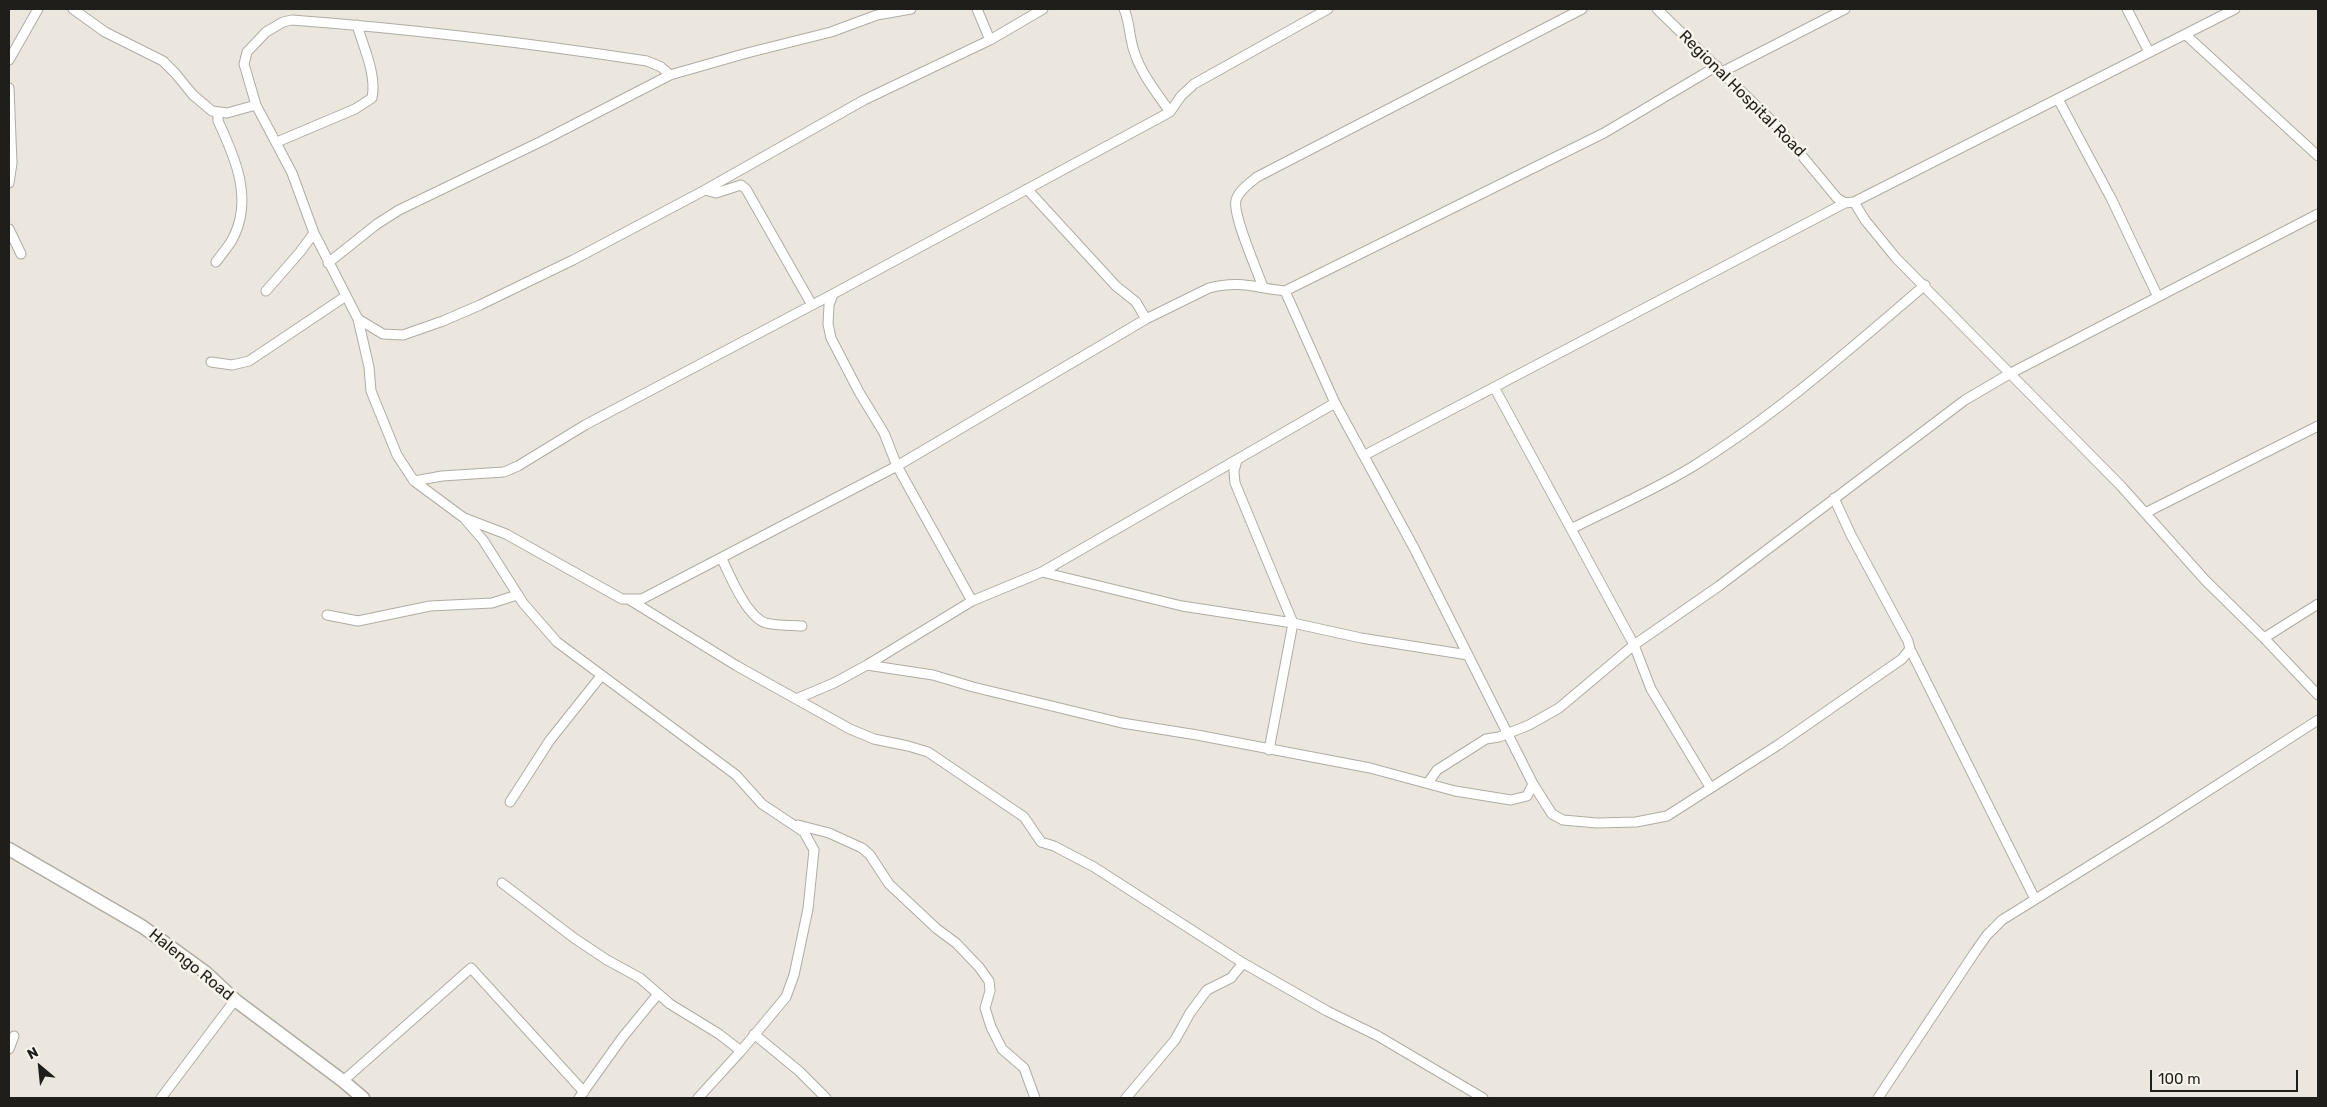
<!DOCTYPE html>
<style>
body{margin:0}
#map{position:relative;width:2327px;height:1107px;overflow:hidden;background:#ebe7de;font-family:Rubik,sans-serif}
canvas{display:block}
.frame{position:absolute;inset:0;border:10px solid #201e1b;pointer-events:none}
.north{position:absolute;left:15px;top:1042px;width:50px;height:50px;-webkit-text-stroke:4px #f9f4eb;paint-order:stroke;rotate:332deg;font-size:14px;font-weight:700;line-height:20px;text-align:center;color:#201e1b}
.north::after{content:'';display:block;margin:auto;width:18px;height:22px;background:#201e1b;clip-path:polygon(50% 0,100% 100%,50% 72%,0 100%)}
.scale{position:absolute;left:2150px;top:1070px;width:148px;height:22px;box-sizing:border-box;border:2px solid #201e1b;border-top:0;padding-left:6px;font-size:15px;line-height:18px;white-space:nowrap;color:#201e1b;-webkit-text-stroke:4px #f9f4eb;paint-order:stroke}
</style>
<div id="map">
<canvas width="2327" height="1107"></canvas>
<div class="frame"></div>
<div class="north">N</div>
<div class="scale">100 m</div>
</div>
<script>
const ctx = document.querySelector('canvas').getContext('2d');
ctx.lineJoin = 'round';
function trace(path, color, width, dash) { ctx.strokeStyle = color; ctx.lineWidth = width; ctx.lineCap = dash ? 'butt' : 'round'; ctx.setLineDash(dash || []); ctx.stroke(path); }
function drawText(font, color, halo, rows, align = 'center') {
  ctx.font = font + ' Rubik,sans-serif'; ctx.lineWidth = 5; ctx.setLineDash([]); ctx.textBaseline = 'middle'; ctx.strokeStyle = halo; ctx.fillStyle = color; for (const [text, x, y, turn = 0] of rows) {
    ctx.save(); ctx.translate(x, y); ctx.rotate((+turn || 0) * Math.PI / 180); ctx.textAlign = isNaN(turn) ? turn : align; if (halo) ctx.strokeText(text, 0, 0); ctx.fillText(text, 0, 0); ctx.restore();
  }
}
const street = new Path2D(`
 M73,9L105,32L163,61L175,73L193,95L212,111L227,113L256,105
 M977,9L990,40
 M1124,9C1130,22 1129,37 1134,51C1141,74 1157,93 1170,112
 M1657,9L1779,128L1837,198L1845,203
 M2127,9L2149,52
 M2186,35L2318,156
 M9,60L38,9
 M1722,72L1845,9
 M670,75L661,67L647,61C529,43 411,29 292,20L283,22L266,32L247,52L244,64L256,105L292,173L314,233L358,319L383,334L403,335L443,321L480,305L573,260L705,190L864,100L990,40L1043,9
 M9,88L12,163L9,183
 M2058,99L2112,200L2158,297
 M277,142L355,109L372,98C377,75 363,46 357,25
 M1027,189L1116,286L1136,302L1146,319
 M705,190L716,193L741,185L746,189L812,305
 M1854,202L1865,220L1896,258L2121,486L2205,580L2264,638L2318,695
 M9,229L21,254
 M216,262C221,255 228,247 232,240C254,200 235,157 218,121V113
 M328,263L377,224L399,210L542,141L670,75L747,53L831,32L877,15L911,9
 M1263,287C1257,270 1232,214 1236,200C1239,190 1250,183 1257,177L1582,9
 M266,291L300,252L314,233
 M1285,291L1335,403L1414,548L1533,784L1552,814L1563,820L1597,823L1636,822L1667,816L1778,745L1902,659L1910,649L1908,641L1851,535L1834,498
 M833,294L829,305L828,324L831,338L859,392L884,433L897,466L972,601
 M358,319L369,367L371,391L397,455L414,481L464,518L483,540L523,603L557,642L736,775L762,804L804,832L814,850L808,909L794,975L786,997L741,1051L698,1098
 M211,362L232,365L249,361L346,296
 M1494,387L1634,645L1651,689L1710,787
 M1365,455L1845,203L1854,202L2235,9
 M1237,460L1234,471L1235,483L1293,623L1269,750
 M414,481L442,476L504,472L518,466L585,425L833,294L1170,112L1181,96L1194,84L1328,9
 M2145,513L2318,426
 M464,518L506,534L622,599H642L897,466L1146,319L1209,288C1241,280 1255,288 1285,291L1604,133L1717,66
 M1571,529C1611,509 1654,490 1692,467C1776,415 1850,349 1925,285
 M722,559C730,576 747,617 766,623C777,626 791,625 802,626
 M1042,572L1182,606L1293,623L1361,638L1468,655
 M630,600L737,666L850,729L874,739L908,746L928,752L1024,817L1041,842L1054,846L1094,867L1243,963L1327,1011L1378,1036L1483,1098
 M327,615L358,621L430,606L492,603L517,595
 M2264,638L2318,604
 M1910,649L2035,899
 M867,665L933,675L973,687L1122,723L1197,735L1370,768L1455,791L1511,800L1527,796L1533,784
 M796,699L834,683L867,665L972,601L1042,572L1335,403
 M1428,783L1437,770L1486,739L1499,737L1529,725L1559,708L1634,645L1719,586L1965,400L2011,373L2318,214
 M510,802L550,740L601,676
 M798,825L829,833L862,848L870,855L889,884L937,929L956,943L979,967L989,981L990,991L985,1008L991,1027L1002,1049L1024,1068L1035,1098
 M502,883L574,938L607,960L640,978L670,1004L719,1034L741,1051
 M754,1034L799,1071L826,1098
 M9,1049L14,1036
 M343,1081L471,968L584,1092
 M161,1098L235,1000
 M579,1098L622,1038L658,994
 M1126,1098L1175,1040L1190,1013L1207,990L1231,978L1243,963
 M1878,1098L1975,952L1987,935L2002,920L2155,825L2318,720`);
const secondary = new Path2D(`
 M9,849L143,927L205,972L235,1000L343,1081L363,1098`);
trace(street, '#b0aca3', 11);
trace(secondary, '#b0aca3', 15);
trace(street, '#fff', 9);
trace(secondary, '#fff', 12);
drawText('16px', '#201e1b', '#f9f4eb', [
 ["Regional Hospital Road",1742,94,45],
 ["Halengo Road",191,965,39]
]);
</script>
